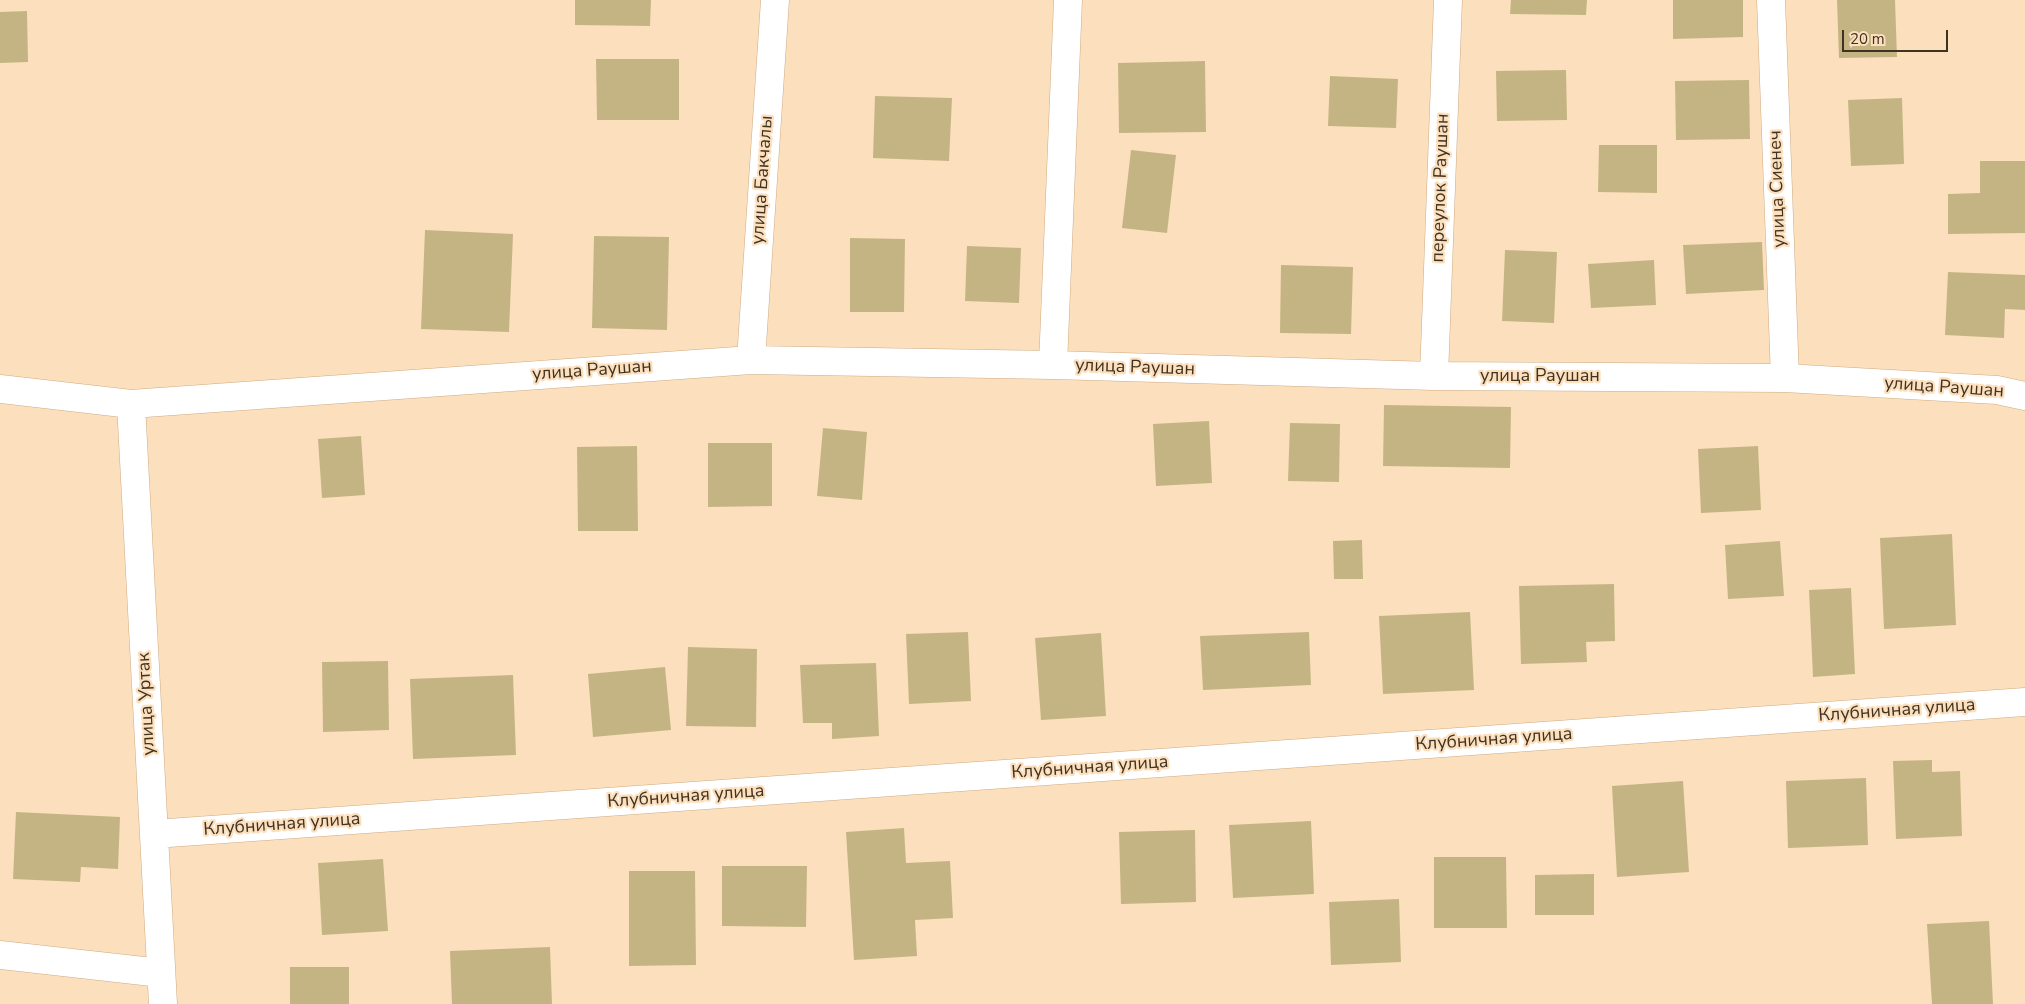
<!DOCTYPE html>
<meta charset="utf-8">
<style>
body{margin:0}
#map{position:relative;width:2025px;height:1004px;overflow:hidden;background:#fcdfbd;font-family:"Nunito Sans",sans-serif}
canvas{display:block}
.scale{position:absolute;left:1842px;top:30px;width:106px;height:22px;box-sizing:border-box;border:2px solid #403221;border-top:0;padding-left:6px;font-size:15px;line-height:18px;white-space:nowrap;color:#403221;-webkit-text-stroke:4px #fcdfbd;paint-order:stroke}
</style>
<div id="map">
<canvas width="2025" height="1004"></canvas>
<div class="scale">20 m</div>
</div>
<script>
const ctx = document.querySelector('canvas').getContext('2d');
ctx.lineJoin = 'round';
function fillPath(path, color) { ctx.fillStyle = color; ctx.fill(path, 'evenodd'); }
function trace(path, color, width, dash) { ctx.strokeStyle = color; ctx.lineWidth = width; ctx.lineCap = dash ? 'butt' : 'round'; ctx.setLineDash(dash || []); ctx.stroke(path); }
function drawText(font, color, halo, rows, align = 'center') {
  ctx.font = font + ' "Nunito Sans",sans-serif'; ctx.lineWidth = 4.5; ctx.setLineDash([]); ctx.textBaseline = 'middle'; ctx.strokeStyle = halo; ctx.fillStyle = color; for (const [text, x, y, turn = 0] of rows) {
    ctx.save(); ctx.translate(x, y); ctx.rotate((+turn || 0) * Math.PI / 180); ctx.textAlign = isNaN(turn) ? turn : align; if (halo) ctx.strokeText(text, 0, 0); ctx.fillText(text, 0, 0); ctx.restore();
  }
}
fillPath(new Path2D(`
 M575,0H651L650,26L575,25Z
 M1511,0H1587L1586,15L1510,14Z
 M1673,0H1743V37L1673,39Z
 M1837,0H1895L1897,57L1839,58Z
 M27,11L28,62L0,63V12Z
 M596,59H679V120H597Z
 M1205,61L1206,132L1119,133L1118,63Z
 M1566,70L1567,120L1497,121L1496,71Z
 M1330,76L1398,79L1396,128L1328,126Z
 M1749,80L1750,139L1676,140L1675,81Z
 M875,96L952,98L949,161L873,158Z
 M1902,98L1904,164L1851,166L1848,100Z
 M1599,145H1657V193L1598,192Z
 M1131,150L1176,155L1167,233L1122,228Z
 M1980,161H2025V233L1948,234V194L1980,193Z
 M425,230L513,234L509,332L421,329Z
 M594,236L669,237L667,330L592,328Z
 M850,238L905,239L904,312H850Z
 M1762,242L1764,290L1686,294L1683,245Z
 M967,246L1021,248L1019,303L965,301Z
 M1505,250L1557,252L1554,323L1502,321Z
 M1654,260L1656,305L1591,308L1588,264Z
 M1281,265L1353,267L1351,334L1280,333Z
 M1948,272L2025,275V310L2005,309L2004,338L1945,335Z
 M1384,405L1511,407L1510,468L1383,466Z
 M1209,421L1212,483L1156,486L1153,424Z
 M1290,423L1340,424L1339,482L1288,481Z
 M823,428L867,432L862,500L817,496Z
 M361,436L365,495L322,498L318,439Z
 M708,443H772V506L708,507Z
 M637,446L638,531H578L577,447Z
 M1758,446L1761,510L1701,513L1698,449Z
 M1952,534L1956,625L1884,629L1880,538Z
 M1362,540L1363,579H1334L1333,541Z
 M1780,541L1784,596L1728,599L1725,545Z
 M1614,584L1615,641L1586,642L1587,662L1521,664L1519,586Z
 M1851,588L1855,674L1813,677L1809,590Z
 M1470,612L1474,690L1383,694L1379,616Z
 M968,632L971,701L909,704L906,634Z
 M1309,632L1311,685L1203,690L1200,636Z
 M1101,633L1106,716L1041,720L1035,638Z
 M688,647L757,649L756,727L686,726Z
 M388,661L389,730L323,732L322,662Z
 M876,663L879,736L832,739V723H803L800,665Z
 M665,667L671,730L593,737L588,674Z
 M513,675L516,755L413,759L410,679Z
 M1932,760V772L1960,771L1962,836L1896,839L1893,761Z
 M1866,778L1868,845L1788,848L1786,781Z
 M1683,781L1689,872L1617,877L1612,786Z
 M16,812L120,817L118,869L81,867L80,882L13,879Z
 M1311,821L1314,894L1233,898L1229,825Z
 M904,828L906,863L950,861L953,918L915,920L917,956L854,960L846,832Z
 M1195,830L1196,902L1121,904L1119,832Z
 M1434,857H1506L1507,928H1434Z
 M383,859L388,931L322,935L318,863Z
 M722,866H807L806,927L722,926Z
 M629,871H695L696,965L629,966Z
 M1594,874V915H1535V875Z
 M1399,899L1401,962L1331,965L1329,902Z
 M1989,921L1993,1004H1932L1927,924Z
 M550,947L552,1004H452L450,951Z
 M290,967H349V1004H290Z`), '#c5b483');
const minor = new Path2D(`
 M1771,0L1785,378
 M751,360L775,0
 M1053,365L1068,0
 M1434,376L1448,0
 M0,389L131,404L751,360L1053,365L1434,376L1785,378L1997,390L2025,396
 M131,404L163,1004
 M154,834L2025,702
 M0,955L161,973`);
trace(minor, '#ceab82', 29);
trace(minor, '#fff', 28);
drawText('18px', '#403221', '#fcdfbd', [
 ["улица Бакчалы",763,180,-86],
 ["переулок Раушан",1441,188,-88],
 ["улица Сиенеч",1778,189,-92],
 ["улица Раушан",1135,368,2],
 ["улица Раушан",592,371,-4],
 ["улица Раушан",1540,377],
 ["улица Раушан",1944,388,4],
 ["улица Уртак",147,704,-93],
 ["Клубничная улица",1897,711,-4],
 ["Клубничная улица",1494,740,-4],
 ["Клубничная улица",1090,768,-4],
 ["Клубничная улица",686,797,-4],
 ["Клубничная улица",282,825,-4]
]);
</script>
